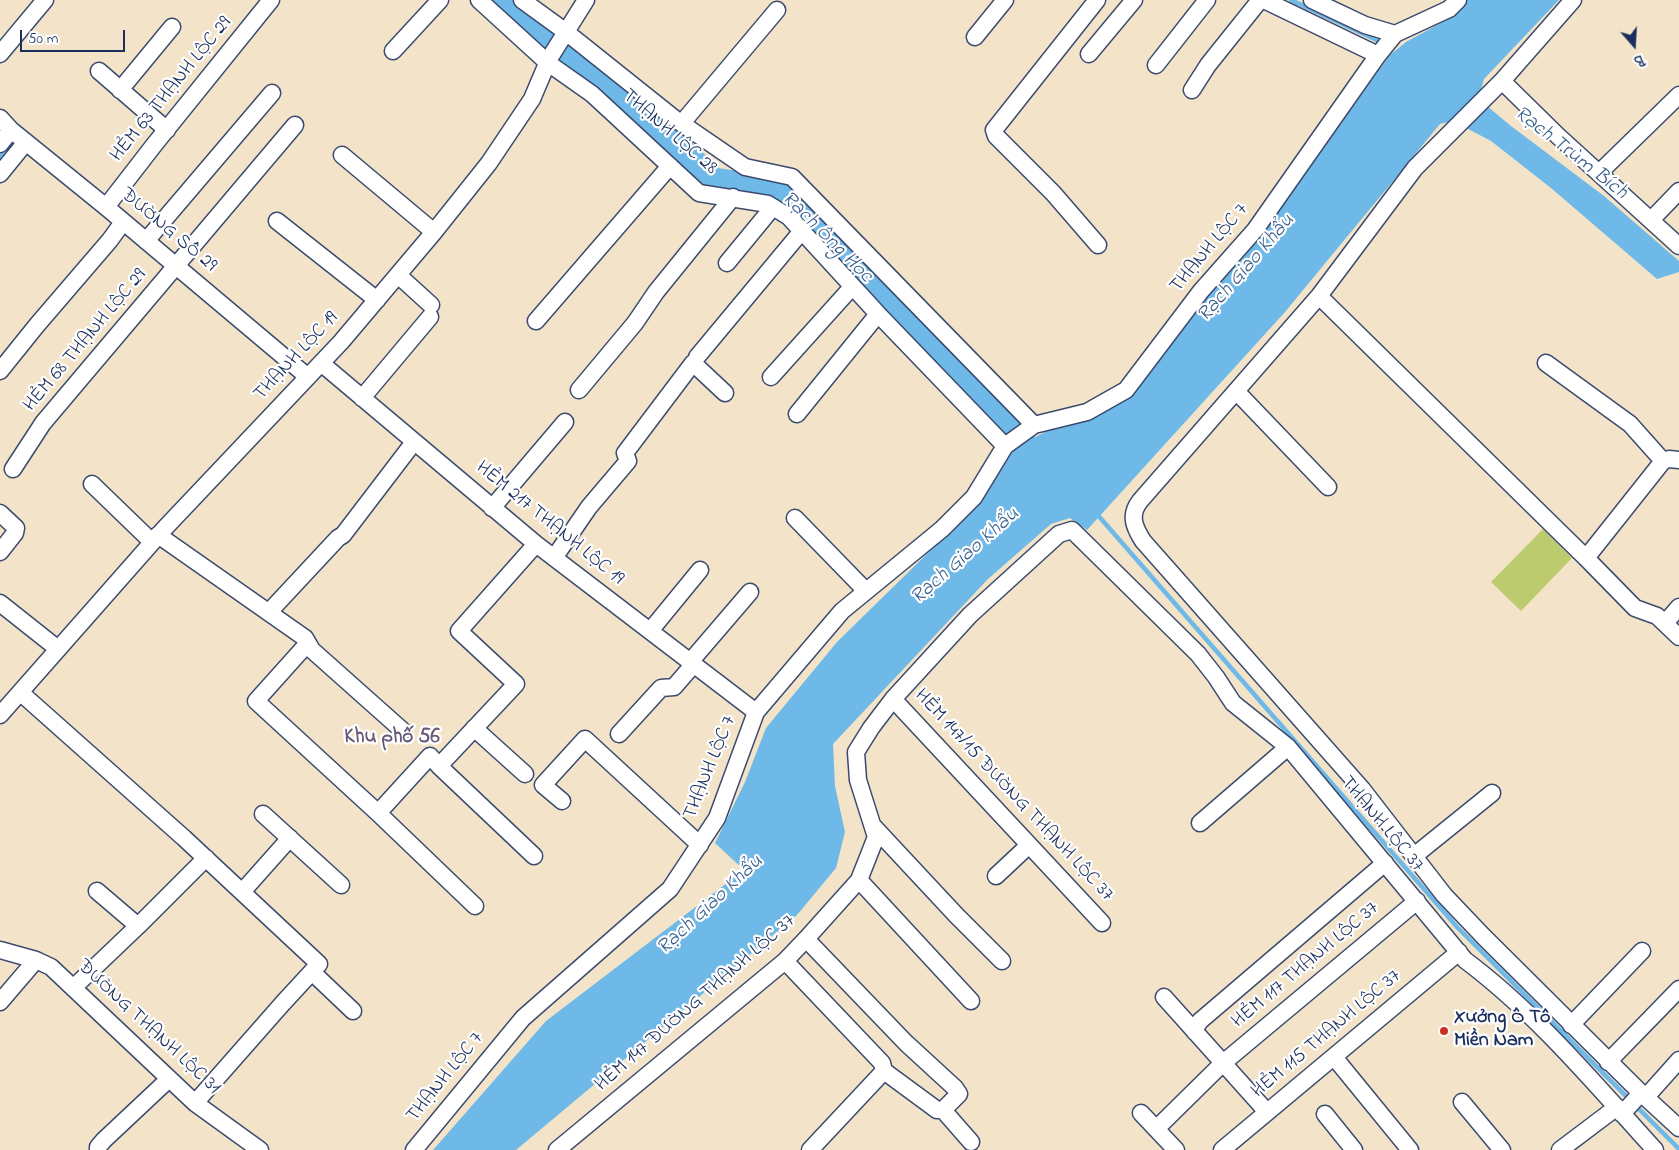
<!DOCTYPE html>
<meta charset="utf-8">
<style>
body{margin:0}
#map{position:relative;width:1679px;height:1150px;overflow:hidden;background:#f3e4c9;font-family:"Indie Flower",sans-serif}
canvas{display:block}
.north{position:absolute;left:1609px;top:20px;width:50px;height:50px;-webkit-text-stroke:4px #fff;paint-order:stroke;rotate:161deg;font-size:14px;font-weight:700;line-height:20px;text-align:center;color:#1b2f5e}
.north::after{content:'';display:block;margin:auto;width:18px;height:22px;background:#1b2f5e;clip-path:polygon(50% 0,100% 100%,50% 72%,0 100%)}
.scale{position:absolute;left:20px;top:30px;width:105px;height:22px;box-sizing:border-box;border:2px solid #1b2f5e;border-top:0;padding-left:6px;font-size:15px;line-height:18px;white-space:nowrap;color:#1b2f5e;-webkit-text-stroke:4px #fff;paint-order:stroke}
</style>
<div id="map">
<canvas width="1679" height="1150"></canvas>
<div class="north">B</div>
<div class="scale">50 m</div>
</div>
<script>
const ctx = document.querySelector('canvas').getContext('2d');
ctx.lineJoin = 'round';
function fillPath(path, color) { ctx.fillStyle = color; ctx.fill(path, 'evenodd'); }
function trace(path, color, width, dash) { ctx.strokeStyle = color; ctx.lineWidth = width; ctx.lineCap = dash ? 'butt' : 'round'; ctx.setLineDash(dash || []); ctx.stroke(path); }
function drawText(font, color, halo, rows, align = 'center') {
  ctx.font = font + ' "Indie Flower",sans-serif'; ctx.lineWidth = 4.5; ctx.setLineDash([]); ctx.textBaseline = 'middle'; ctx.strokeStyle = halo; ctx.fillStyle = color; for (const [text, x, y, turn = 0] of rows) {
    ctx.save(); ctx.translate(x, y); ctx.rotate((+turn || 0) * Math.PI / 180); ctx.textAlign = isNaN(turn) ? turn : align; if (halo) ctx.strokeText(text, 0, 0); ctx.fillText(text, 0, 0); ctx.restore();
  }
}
fillPath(new Path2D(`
 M1543,529L1572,558L1521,611L1491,582Z`), '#bbcb6d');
fillPath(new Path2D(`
 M1467,0H1559L1484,79L1480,93L1487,106L1511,126L1604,196L1679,261V272L1657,279L1551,188L1491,141L1453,121L1440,124L1285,312L1087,530L1070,518L1051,524L988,579L833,744L835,786L845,832L836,868L797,915L516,1150H433L546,1021L744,870L715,843L745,782L766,728L837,642L982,500L1014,448L1053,428L1151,364L1283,203L1390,55L1406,42L1448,19Z`), '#6eb9e7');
trace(new Path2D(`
 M1291,0L1383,43
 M0,158L15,140
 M1096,513L1458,928L1679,1149`), '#6eb9e7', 4.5);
trace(new Path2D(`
 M503,0L543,37L633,105L714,180L781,190L1035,455`), '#6eb9e7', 25);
const minor = new Path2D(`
 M479,0L548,63L592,94L699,193L768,204L789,217L878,314L1005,446
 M522,0L566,32L675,119L745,167L792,177L1034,425
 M1097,0L994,130L996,136L1053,193L1098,245
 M1264,0L1378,55
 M1312,0L1365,25L1395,34
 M1573,0L1502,81L1558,136L1679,246
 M975,37L1005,0
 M393,51L440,0
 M0,54L45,0
 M1089,54L1134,0
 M1156,65L1207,0
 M99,71L167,130
 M1502,81L1415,168L1319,296L1140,501C1129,515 1134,527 1143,541L1362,789L1444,895L1484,937L1641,1093L1622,1114
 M120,90L172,27
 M1192,90L1208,65L1260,0
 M0,118L11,130L106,207L308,377
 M682,123L777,10
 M0,144L11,130
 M342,155L434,232
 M1599,173L1679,95
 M0,174L26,142
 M106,207L154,145L271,0
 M1651,220L1679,191
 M277,221L377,300
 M146,241L272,93
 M727,263L773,207
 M398,275L431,305
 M1319,296L1586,558
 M536,321L670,166
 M697,357L801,232
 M321,363L536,544L756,712
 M1546,363L1630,424L1663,461
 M0,371L37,325L110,240L123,222
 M771,377L852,287
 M579,390L635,323L656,292L733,197
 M1236,391L1328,487
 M362,398L430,317
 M797,414L878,314
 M1679,460L1669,459L1663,461L1586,558L1635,608L1657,616L1679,637
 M13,469L43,423L295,125
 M92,484L152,542
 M492,508L565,422
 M0,513L16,528L15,533L0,552
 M795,518L866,591
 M158,535L305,638L312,650L403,731
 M554,558L589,507L628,461L625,453L693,363L725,393
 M0,603L58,649
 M269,612L338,538L343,535L414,442
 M1665,623L1679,607
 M650,631L700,570
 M308,643L256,701L378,813L475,906
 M690,662L750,592
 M21,693L184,838L319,964L283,1003L195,1103
 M893,699L1102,923
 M0,715L164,529L341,342L434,232L489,163L532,99L549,59L586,0
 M474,728L525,774
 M619,734L661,688L674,687L693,665
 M439,766L534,856
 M562,801L543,785L585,739L700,845
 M378,813L430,756L439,766L516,684L459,631L536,544
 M263,814L341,885
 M1200,823L1288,747
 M873,826L956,915L1002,961
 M1414,856L1492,793
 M996,876L1028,846
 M859,880L971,1001
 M242,892L290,838
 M138,926L206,858
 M806,939L906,1043L955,1088L959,1094L943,1110H937L884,1071
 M0,950L36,960L51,967L195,1103L260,1150
 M785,961L882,1063L884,1071L810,1150
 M312,972L353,1011
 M73,988L138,926L97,891
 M1164,997L1267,1112
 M0,1002L36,960
 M1571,1025L1642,951
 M1195,1032L1196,1027L1200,1021L1385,863
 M1334,1057L1410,1150
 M1608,1062L1679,989
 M1641,1093L1679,1128
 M1646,1097L1679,1060
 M1462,1102L1502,1150
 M943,1110L971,1142
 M1141,1113L1176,1150
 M1325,1114L1354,1150
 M1156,1129L1223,1063L1417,901
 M98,1150V1147L104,1140L169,1079
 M414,1150L523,1018L670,889L717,818L756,712L842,611L942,529L974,497L1005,446L1034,425L1087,412L1126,390L1201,291L1255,230L1378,55L1395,34L1449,9L1458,0
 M557,1150L785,961L806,939L859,880L876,837L858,780L856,752L871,728L893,699L970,615L1059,534L1072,530L1198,654L1216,677L1233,703L1288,747L1465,960C1537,1014 1595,1084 1655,1150
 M1222,1150L1459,952
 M1560,1150L1617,1107`);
trace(minor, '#3b4a6e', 19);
trace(minor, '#fff', 16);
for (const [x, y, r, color] of [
 [1444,1031,5,"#c8321e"]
]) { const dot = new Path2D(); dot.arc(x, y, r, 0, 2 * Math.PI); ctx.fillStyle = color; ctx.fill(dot); trace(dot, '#fff', 2); }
drawText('20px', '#1b2f5e', '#fff', [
 ["HẺM 63 THẠNH LỘC 29",172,90,-51],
 ["THẠNH LỘC 28",669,133,41],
 ["ĐƯỜNG SỐ 29",168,231,40],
 ["THẠNH LỘC 7",1210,249,-50],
 ["HẺM 68 THẠNH LỘC 29",86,341,-50],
 ["THẠNH LỘC 19",297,357,-47],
 ["HẺM 217 THẠNH LỘC 19",549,524,39],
 ["THẠNH LỘC 7",711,768,-68],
 ["HẺM 147/15 ĐƯỜNG THẠNH LỘC 37",1013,796,47],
 ["THẠNH LỘC 37",1381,825,50],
 ["HẺM 117 THẠNH LỘC 37",1306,966,-40],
 ["HẺM 147 ĐƯỜNG THẠNH LỘC 37",696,1004,-41],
 ["ĐƯỜNG THẠNH LỘC 31",148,1028,43],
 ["HẺM 115 THẠNH LỘC 37",1327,1035,-40],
 ["THẠNH LỘC 7",446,1078,-51]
]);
drawText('bold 20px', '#1b2f5e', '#fff', [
 ["Xưởng Ô Tô",1454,1019],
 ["Miền Nam",1454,1042]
], 'left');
drawText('italic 21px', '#385f8e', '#fff', [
 ["Rạch Trùm Bích",1570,154,38],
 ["Rạch Ông Học",826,238,45],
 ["Rạch Giao Khẩu",1247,269,-49],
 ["Rạch Giao Khẩu",966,557,-41],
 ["Rạch Giao Khẩu",711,906,-43]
]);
drawText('bold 21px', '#685976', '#fff', [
 ["Khu phố 56",392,739]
]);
</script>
